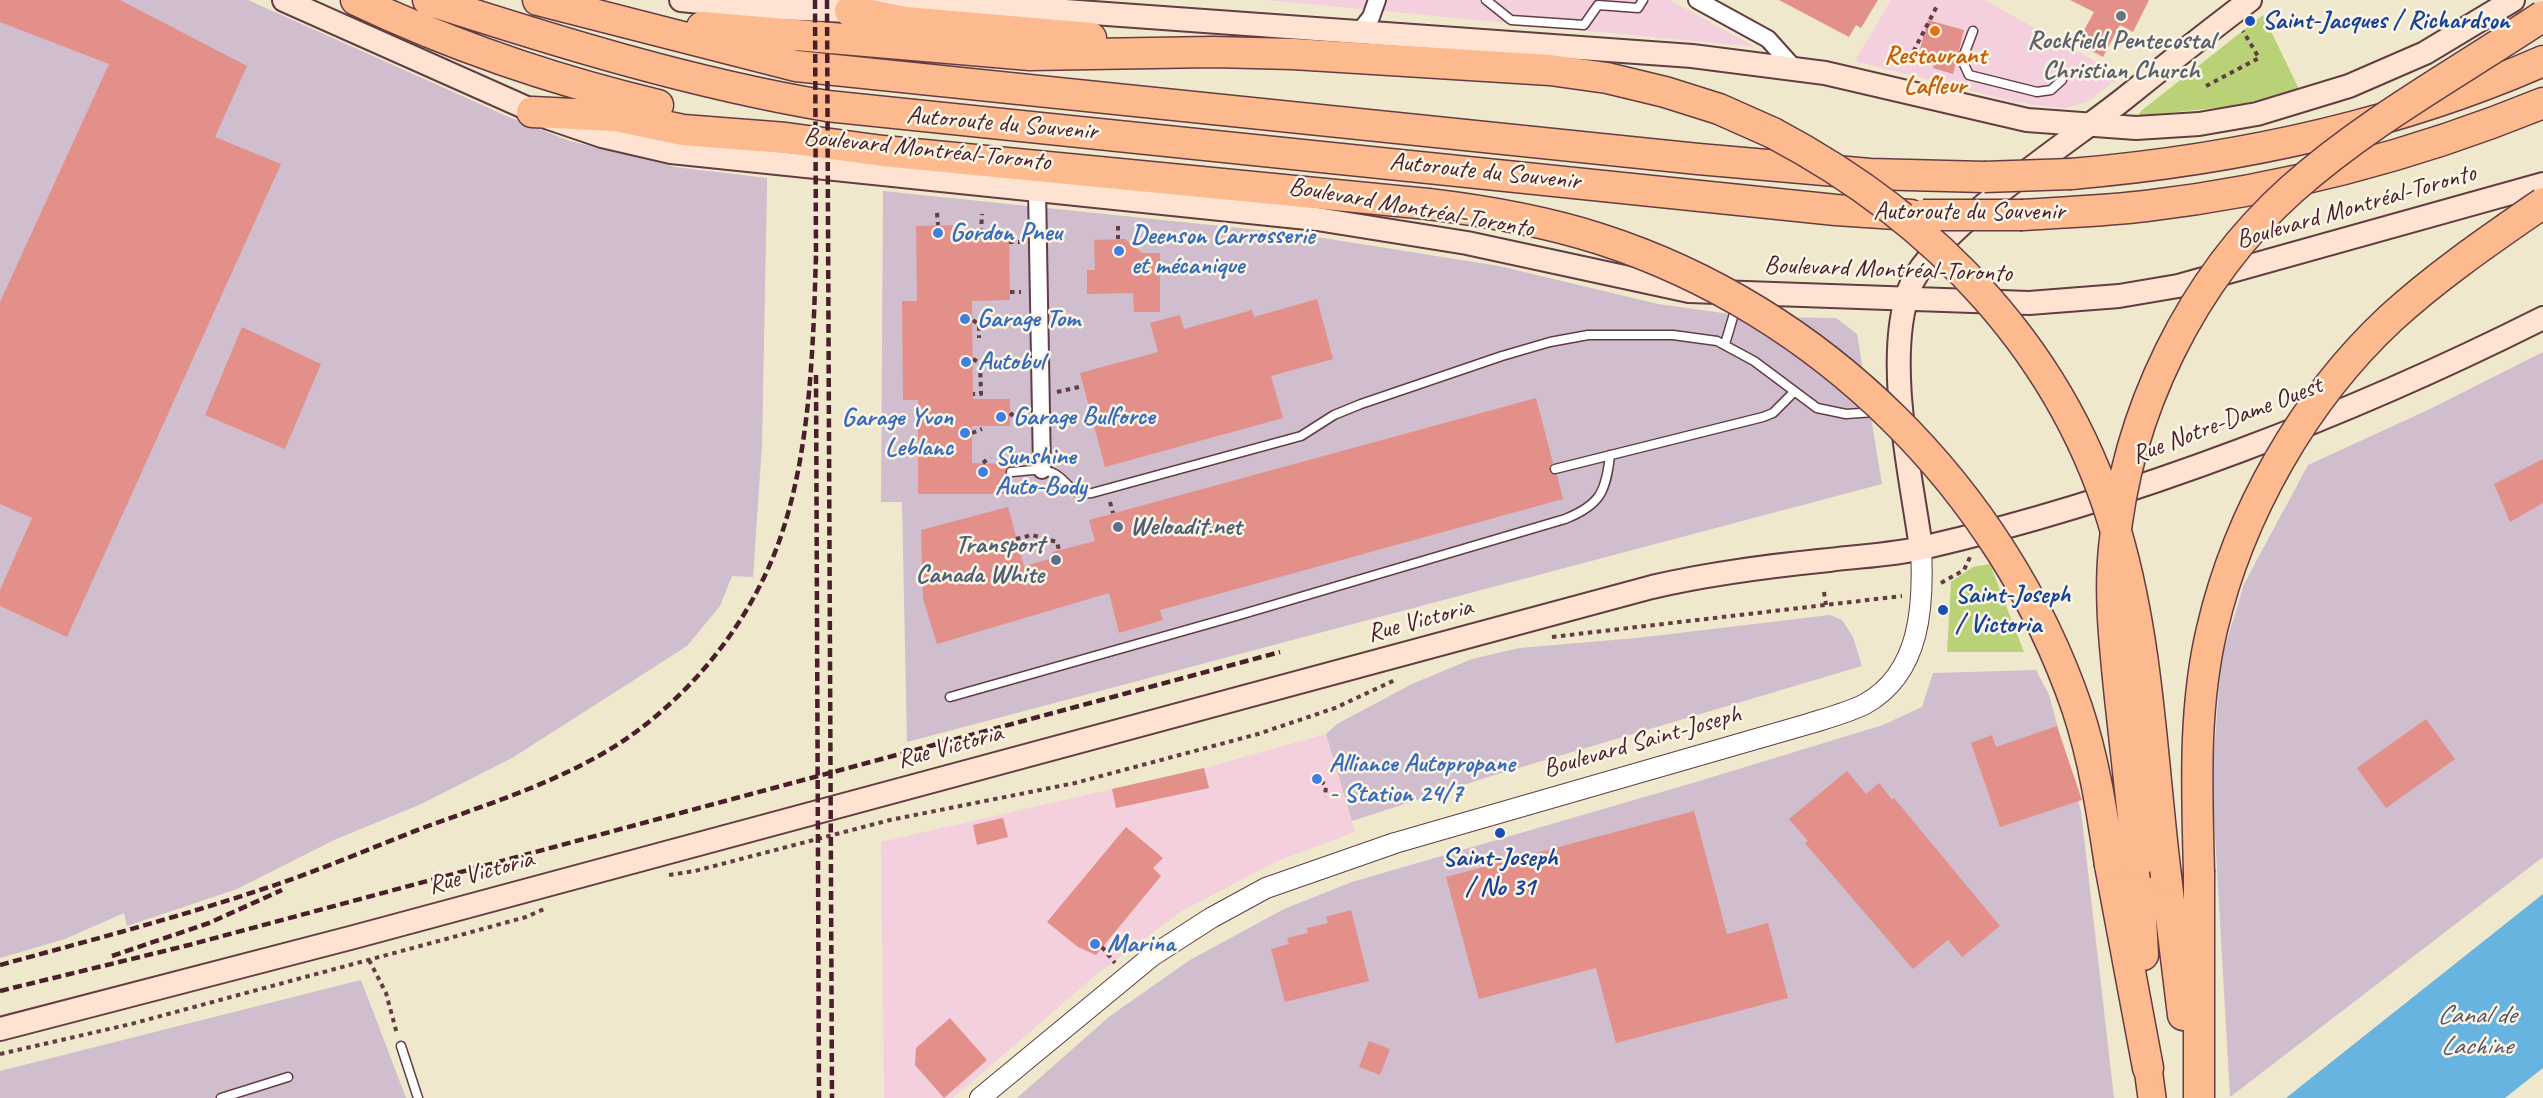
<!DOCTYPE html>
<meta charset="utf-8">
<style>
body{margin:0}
canvas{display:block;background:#efe8cc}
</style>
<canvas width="2543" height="1098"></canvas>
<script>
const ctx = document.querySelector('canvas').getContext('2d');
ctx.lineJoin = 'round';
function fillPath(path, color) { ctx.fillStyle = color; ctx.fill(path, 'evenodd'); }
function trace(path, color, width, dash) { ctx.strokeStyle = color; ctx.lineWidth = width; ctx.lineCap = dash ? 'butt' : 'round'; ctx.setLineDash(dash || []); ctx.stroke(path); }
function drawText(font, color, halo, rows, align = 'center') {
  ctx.font = font + ' Caveat,sans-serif'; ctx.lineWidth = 5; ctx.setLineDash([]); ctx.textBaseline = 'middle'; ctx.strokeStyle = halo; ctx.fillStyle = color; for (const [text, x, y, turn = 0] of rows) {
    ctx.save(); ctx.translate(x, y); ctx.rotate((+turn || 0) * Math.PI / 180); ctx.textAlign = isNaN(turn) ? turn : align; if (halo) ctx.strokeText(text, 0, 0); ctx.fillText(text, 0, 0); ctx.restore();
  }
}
fillPath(new Path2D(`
 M1264,0H1670L1755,47L1363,9Z
 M1891,0H1984L2122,76L2087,102L2065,108L2050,107L2015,102L1855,61Z
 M1326,734L1355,832L1275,862L1182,911L1097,974L953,1098H884L881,842L1204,768Z`), '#f4cfdd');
fillPath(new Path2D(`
 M0,0H248L509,117L570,141L675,167L767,178V189L762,445L753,577L732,576L720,606L687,646L512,758L419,805L334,840L237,889L127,926L124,913L65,939L0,958Z
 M883,191L1298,234L1499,266L1658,304L1752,317L1836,318L1857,334L1882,484L907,742L902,502H881Z
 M2543,352V857L2230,1097L2212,781L2221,660L2244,584L2308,465L2430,409Z
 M1830,615L1842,620L1853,637L1862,666L1488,777L1352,821L1326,734L1337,724L1412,684L1472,659L1519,648L1637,638Z
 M2036,670L2049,695L2081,811L2114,1098H1017L1110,1016L1190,960L1284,909L1352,882L1696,782L1883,725L1922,707L1933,673Z
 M361,980L406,1098H0V1071Z`), '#d0bdcd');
fillPath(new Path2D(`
 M2263,15L2300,91L2234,106L2138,116L2141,111Z
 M1990,564L2024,652H1947L1951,582L1973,567Z`), '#b9d277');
fillPath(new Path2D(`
 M2543,894V1068L2505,1098H2286Z`), '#67b4e0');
fillPath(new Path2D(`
 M0,0H120L247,66L215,137L281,164L67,637L0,606V590L32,518L0,504V302L109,64L0,22Z
 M1779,0H1878L1861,28L1856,25L1849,37Z
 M2070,0H2149L2133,32L2120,25L2103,57L2077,43L2094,12Z
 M1928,20L1964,30L1953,74L1933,68L1936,57L1919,53Z
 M961,225V233L1009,232L1010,300L972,301L973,399H1010V426H972V463L1011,464L1005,472L1011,478V494H918V400H903L902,301H917L916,226Z
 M1125,239L1142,253H1160V312H1134L1133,293L1087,294V270H1095L1094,240Z
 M1317,299L1333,359L1271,376L1283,418L1105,467L1080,373L1158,352L1150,323L1180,315L1184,329L1252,310L1254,317Z
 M242,327L321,364L285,449L205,415Z
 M1536,398L1553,463L1549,471L1557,475L1563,499L1160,610L1163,620L1119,633L1109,593L937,644L923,599L921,530L1008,507L1024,566L1053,558L1052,552L1095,541L1089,520Z
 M2543,459V503L2510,522L2494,484Z
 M2426,719L2455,759L2386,808L2357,768Z
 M2057,726L2082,800L2000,827L1971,743L1992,735L1996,747Z
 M1204,768L1209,788L1116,808L1112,789Z
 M1847,771L1866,794L1879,783L1892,800L1894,798L2000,926L1962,957L1948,940L1913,969L1805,843L1808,841L1789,819Z
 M1694,811L1727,934L1768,923L1788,998L1616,1043L1596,968L1479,999L1446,877Z
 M1003,818L1008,837L977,845L973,825Z
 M1126,827L1163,858L1153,868L1161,876L1096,955L1078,947L1047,922Z
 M1351,910L1369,981L1285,1002L1271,949L1289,944L1287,938L1308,933L1307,928L1328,923L1326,917Z
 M950,1018L987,1060L944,1098L915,1065L916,1048Z
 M1369,1041L1390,1049L1380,1075L1359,1067Z`), '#e4908a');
const service = new Path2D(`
 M1486,0L1511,20L1584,25L1598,5L1638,8L1643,0
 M1973,31L1962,60L1969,75L2037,92L2051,90L2062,80
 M1725,344L1736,307
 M1555,469L1763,417L1773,413L1794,392
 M1011,472C1025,471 1043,467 1055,474C1071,484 1069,495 1092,493L1301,436L1334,415L1361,404L1502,356L1550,342L1588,335H1673L1717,341L1754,361L1817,408L1846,414L1875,412
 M950,697L1236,616L1565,519C1600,505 1606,492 1610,455
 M401,1046L418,1098
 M221,1098L288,1077`);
const minor = new Path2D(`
 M1697,0L1768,39L1794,68
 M1360,31L1371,17L1377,0
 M1037,189L1042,470`);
const tertiary = new Path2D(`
 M980,1098L1152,956L1211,918L1266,888L1395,843L1808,724C1827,718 1847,713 1865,704C1921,673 1924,605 1921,548`);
const secondary = new Path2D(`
 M284,0L549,118L602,136L671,152L1317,219L1467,243L1689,291L2029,303L2119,296L2178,286L2543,184
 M681,0L751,7L850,11L905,2L954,3L1692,56L1825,73L2027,120L2136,128L2199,124L2257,114L2349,86L2425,53L2513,0
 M1921,548C1911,475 1884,361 1909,290C1928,233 2074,139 2125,98C2166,65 2208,32 2250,0
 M0,1029L354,937L1652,587C1711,573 1769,566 1829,560C1860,556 1892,555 1922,548C2130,500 2352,414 2543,318`);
const trunk = new Path2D(`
 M2148,1068L2152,1098`);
const motorway = new Path2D(`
 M356,0C453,46 553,80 658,105
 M428,0C558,42 691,83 827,106L1836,210L1911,215
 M538,0L796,66L1698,159L1870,174L1984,177
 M850,11L905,22L1091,38
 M702,27L1030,55L1213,52L1293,54L1550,70L1607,78L1665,92L1719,109L1773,133
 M532,112L616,116L683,130L786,138L883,151L1428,204
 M2071,174C2234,160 2393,127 2543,61
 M2023,215C2064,212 2105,211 2146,206C2282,190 2416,155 2543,103
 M2138,862L2143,955
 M2110,865L2148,1068
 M2166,876L2183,1015
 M2199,1098V873`);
trace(service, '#633d43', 11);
trace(minor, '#633d43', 20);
trace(tertiary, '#633d43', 22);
trace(secondary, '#633d43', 26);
trace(trunk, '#633d43', 30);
trace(motorway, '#633d43', 33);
trace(new Path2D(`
 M1898,48L1911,56
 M1932,62L1911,56L1937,6
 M2206,86L2259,58L2243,31
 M937,213L938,225
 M1118,226V239
 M981,233L982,214
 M1009,242H1020
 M1010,292H1021
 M973,320L979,325V338
 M973,359L980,363L981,394H973
 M1057,392L1083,386
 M1010,416L1014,412
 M972,433L982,429
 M983,463L990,457
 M1110,502L1113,513
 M1016,539L1032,535L1057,542L1059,550
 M1941,583L1964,570L1971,555
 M1824,592L1826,605
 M1552,637L1902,596
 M1321,781L1326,786L1325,797
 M669,875L695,871L890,820L1075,783L1258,734L1335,708L1395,680
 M1102,947L1115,963
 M369,960L386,993L397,1034
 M0,1054L131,1024L446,939L526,917L544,909`), '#633d43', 4, [4.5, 4.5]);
trace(service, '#fff', 8);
trace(minor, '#fff', 16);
trace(tertiary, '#fff', 20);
trace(secondary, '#fee3d2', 22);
trace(trunk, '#fcba8e', 27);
trace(motorway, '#fcba8e', 30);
trace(new Path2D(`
 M815,0L816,261
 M827,0L832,1098
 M816,375L819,1098
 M112,956L209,923L282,890
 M0,965C88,941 176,918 263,889C319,871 373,847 428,826C494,802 564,780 623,741C685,699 736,639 767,571C810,478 813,356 816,254
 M0,991L189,945L1280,652`), '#4a1f2b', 4.5, [9, 4.5]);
const motorwayBridge = new Path2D(`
 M1773,133C1936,219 2066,354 2117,535C2149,646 2152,763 2166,876
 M1984,177L2071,174
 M1428,204C1487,211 1544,221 1600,239C1821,310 2002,489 2077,708C2094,759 2102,812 2110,865
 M1923,215H2023
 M2138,862C2132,807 2126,753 2120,698C2115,648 2109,598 2114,548C2126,414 2191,279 2292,189C2367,122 2459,72 2543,16
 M2199,873C2197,791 2193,709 2212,629C2239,514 2304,399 2391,318C2438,275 2491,239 2543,203`);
trace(motorwayBridge, '#633d43', 33, []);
trace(motorwayBridge, '#fcba8e', 30);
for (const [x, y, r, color] of [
 [2121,16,6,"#6b7280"],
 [2250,21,6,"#1a4fb4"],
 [1935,31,6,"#e8710a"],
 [938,233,6,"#3f7fe0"],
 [1119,251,6,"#3f7fe0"],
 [965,319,6,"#3f7fe0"],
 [966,362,6,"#3f7fe0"],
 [1001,417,6,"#3f7fe0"],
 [965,433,6,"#3f7fe0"],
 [983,472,6,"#3f7fe0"],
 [1118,527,6,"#5c6f8a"],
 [1056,560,6,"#5c6f8a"],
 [1943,610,6,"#1a4fb4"],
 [1317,779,6,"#3f7fe0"],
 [1500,833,6,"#1a4fb4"],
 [1095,944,6,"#3f7fe0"]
]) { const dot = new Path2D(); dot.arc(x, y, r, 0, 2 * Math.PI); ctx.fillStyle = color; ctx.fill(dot); trace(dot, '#fcf5e5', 2); }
drawText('bold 26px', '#164399', '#fcf5e5', [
 ["Saint-Jacques / Richardson",2262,21],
 ["Saint-Joseph",1955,595],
 ["/ Victoria",1955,625],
 ["Saint-Joseph",1500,858,"center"],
 ["/ No 31",1500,888,"center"]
], 'left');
drawText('bold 26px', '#5b616d', '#fcf5e5', [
 ["Rockfield Pentecostal",2121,41],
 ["Christian Church",2121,71]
]);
drawText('bold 26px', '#c56008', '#fcf5e5', [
 ["Restaurant",1935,56],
 ["Lafleur",1935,86]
]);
drawText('26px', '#4a1f2b', '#fcf5e5', [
 ["Autoroute du Souvenir",1002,124,5],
 ["Boulevard Montréal-Toronto",927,150,6],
 ["Autoroute du Souvenir",1485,172,6],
 ["Boulevard Montréal-Toronto",2356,207,-16],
 ["Boulevard Montréal-Toronto",1411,208,10],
 ["Autoroute du Souvenir",1969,212],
 ["Boulevard Montréal-Toronto",1888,270,2],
 ["Rue Notre-Dame Ouest",2227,421,-21],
 ["Rue Victoria",1420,621,-15],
 ["Boulevard Saint-Joseph",1642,742,-16],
 ["Rue Victoria",950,747,-15],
 ["Rue Victoria",481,873,-15]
]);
drawText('bold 26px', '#366cbe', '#fcf5e5', [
 ["Gordon Pneu",950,233],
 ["Deenson Carrosserie",1131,236],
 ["et mécanique",1131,266],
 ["Garage Tom",977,319],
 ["Autobul",978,362],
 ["Garage Bulforce",1013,417],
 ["Garage Yvon",953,418,"right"],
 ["Leblanc",953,448,"right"],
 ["Sunshine",995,457],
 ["Auto-Body",995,487],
 ["Alliance Autopropane",1329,764],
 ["- Station 24/7",1329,794],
 ["Marina",1107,944]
], 'left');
drawText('bold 26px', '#4e5e75', '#fcf5e5', [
 ["Weloadit.net",1130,527],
 ["Transport",1044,545,"right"],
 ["Canada White",1044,575,"right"]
], 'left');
drawText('italic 27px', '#54536a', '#fcf5e5', [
 ["Canal de",2476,1016],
 ["Lachine",2476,1047]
]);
</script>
